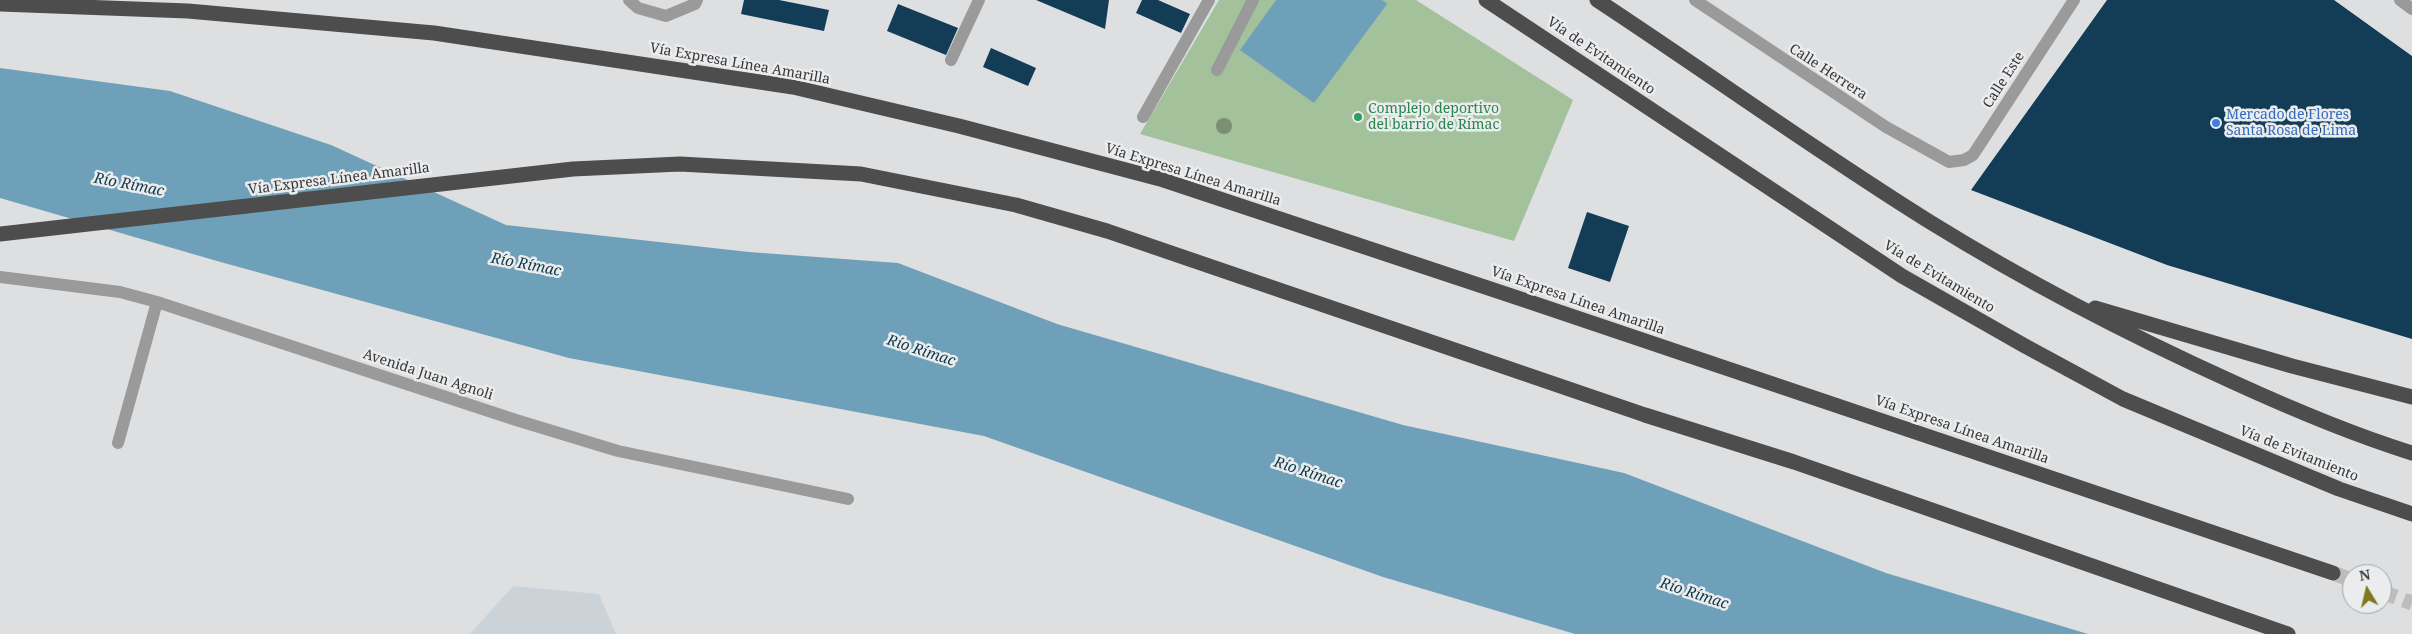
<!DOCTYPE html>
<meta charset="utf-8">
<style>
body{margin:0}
#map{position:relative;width:2412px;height:634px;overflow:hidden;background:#dedfe0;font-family:"Noto Serif",serif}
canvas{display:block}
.north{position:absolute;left:2342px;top:564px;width:50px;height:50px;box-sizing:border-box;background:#ebeced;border:1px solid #a3a4a5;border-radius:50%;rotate:351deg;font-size:14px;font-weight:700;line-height:20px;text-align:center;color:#373738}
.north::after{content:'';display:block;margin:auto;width:18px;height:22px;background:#80781e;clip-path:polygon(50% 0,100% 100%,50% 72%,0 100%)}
</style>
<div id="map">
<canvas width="2412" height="634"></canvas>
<div class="north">N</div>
</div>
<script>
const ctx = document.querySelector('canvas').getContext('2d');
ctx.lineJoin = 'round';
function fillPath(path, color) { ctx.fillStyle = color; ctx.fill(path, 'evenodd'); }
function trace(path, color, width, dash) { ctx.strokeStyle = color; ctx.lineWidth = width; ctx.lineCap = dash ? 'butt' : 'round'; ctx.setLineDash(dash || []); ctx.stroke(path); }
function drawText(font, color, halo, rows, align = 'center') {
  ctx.font = font + ' "Noto Serif",serif'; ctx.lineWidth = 5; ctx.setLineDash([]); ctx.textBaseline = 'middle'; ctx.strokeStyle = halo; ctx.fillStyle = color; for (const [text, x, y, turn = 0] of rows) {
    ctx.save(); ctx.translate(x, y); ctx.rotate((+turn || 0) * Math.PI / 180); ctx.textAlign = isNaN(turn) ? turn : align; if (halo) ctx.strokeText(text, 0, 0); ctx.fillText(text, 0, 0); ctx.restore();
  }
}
fillPath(new Path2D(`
 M513,586L599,594L616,634H470Z`), '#ccd3d8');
fillPath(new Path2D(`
 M1219,0H1416L1573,100L1514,241L1140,134Z`), '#a3c19a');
fillPath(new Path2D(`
 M1276,0H1382L1387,4L1314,103L1240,50Z
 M0,68L170,91L331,145L506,225L749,252L898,263L1057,324L1403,425L1624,473L1886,573L2088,634H1575L1383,577L984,436L569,358L217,261L0,198Z`), '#6ea0b9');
fillPath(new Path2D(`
 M744,0H779L829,10L824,31L741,14Z
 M1036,0H1109L1105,29Z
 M1142,0H1158L1190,14L1181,33L1136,13Z
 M2107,0H2334L2412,56V339L2167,265L1971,190Z
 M898,4L958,28L946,55L887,31Z
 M991,48L1036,68L1028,86L983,67Z
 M1587,212L1629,226L1610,282L1568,268Z`), '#133c57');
trace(new Path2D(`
 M2333,573L2352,580
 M2382,592L2412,603`), '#bdbdbe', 15, [15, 8]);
trace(new Path2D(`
 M629,0L638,8L666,16L695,4L697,0
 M1695,0L1886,127L1949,162L1964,160L1973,155L2074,0
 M2400,0L2412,9
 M951,60L979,0
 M1217,70L1253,0
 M1143,117L1209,0
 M0,277L120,292L157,302L516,420L618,451L848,499
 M118,443L157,302`), '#9b9a9a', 12);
trace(new Path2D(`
 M1486,0L1902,276L2025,346L2123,399L2339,489L2412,514
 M1597,0C1708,73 1816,151 1930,222C2027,282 2129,335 2233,382C2292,409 2351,434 2412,453
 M0,4L188,11L434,33L793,87L959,126L1160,179L1524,300L2333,573
 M0,234L573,169L680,164L861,174L1016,205L1107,231L1645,415L1794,462L2288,634
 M2095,308L2292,366L2412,397`), '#4e4d4d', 15);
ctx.fillStyle = '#799073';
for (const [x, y] of [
 [1224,126]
]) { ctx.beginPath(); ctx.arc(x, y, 8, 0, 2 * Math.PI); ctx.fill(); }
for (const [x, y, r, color] of [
 [1358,117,5,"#2e9e5b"],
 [2216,123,5,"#3f7fe0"]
]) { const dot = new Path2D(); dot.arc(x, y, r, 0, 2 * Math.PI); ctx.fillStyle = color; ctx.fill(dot); trace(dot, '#ebeced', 2); }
drawText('14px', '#373738', '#ebeced', [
 ["Vía de Evitamiento",1601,56,34],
 ["Vía Expresa Línea Amarilla",740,64,10],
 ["Calle Herrera",1828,72,33],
 ["Calle Este",2004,80,-57],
 ["Vía Expresa Línea Amarilla",1193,175,17],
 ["Vía Expresa Línea Amarilla",339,179,-7],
 ["Vía de Evitamiento",1939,277,31],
 ["Vía Expresa Línea Amarilla",1578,301,19],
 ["Avenida Juan Agnoli",428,375,18],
 ["Vía Expresa Línea Amarilla",1962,430,19],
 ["Vía de Evitamiento",2299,454,22]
]);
drawText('14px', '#27864d', '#ebeced', [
 ["Complejo deportivo",1368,109],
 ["del barrio de Rímac",1368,125]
], 'left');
drawText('14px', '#366cbe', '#ebeced', [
 ["Mercado de Flores",2226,115],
 ["Santa Rosa de Lima",2226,131]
], 'left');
drawText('italic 15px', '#0e394c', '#ebeced', [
 ["Río Rímac",129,185,11],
 ["Río Rímac",526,265,11],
 ["Río Rímac",921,351,18],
 ["Río Rímac",1308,473,18],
 ["Río Rímac",1694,594,18]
]);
</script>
